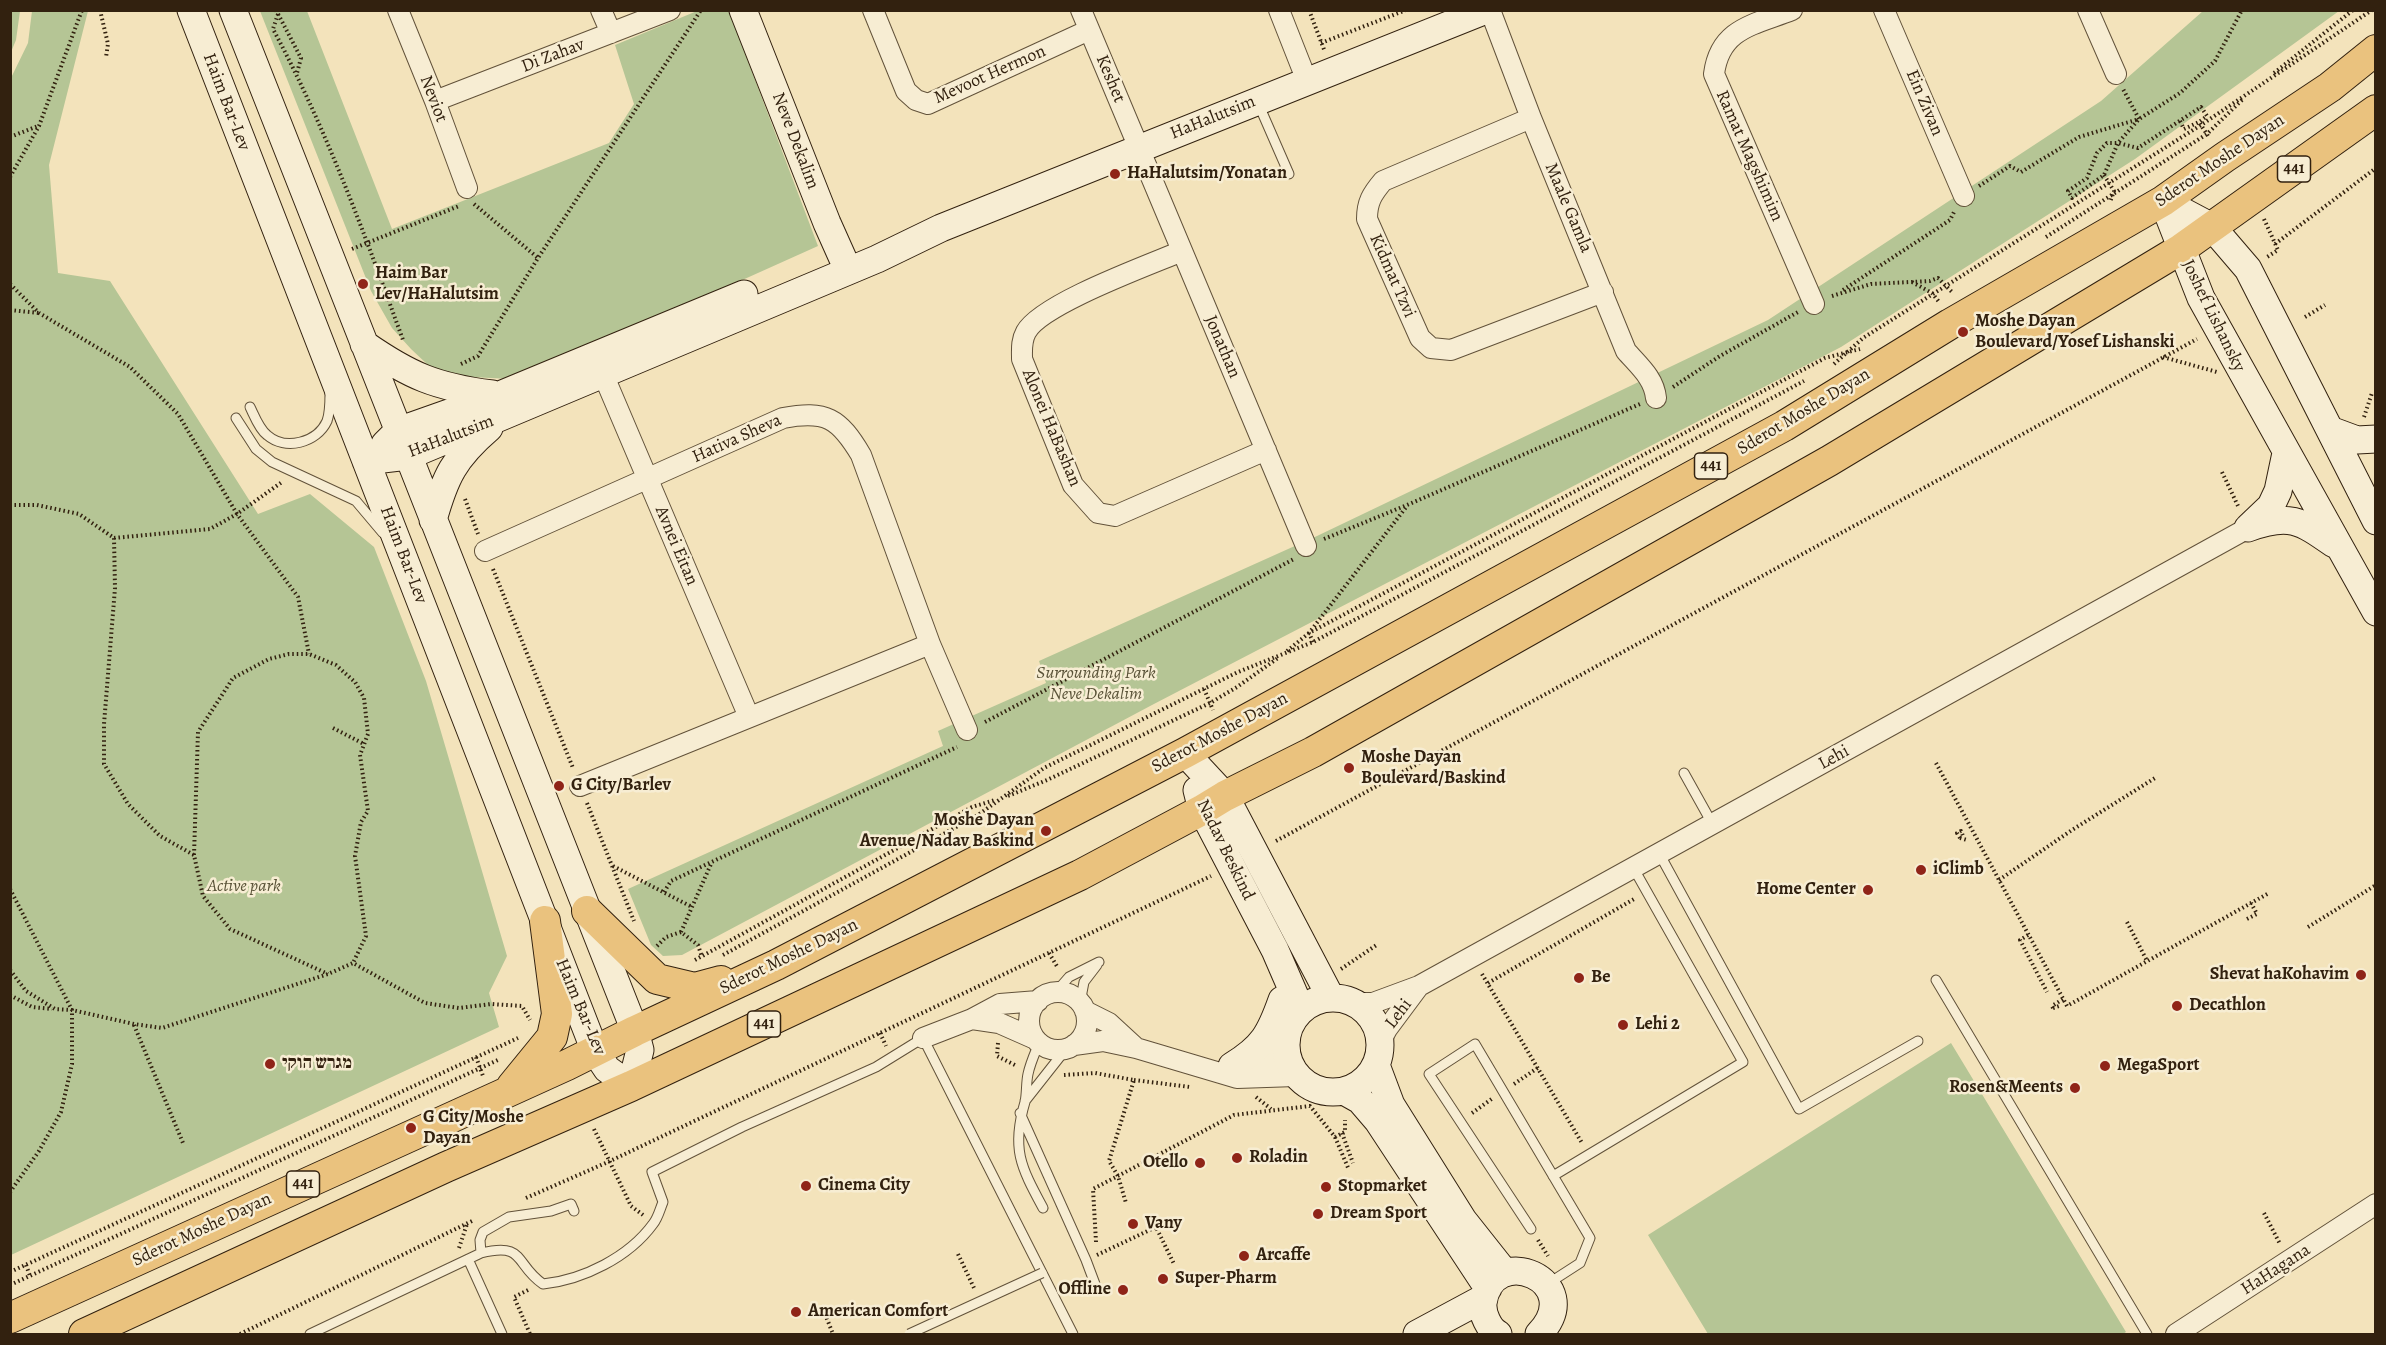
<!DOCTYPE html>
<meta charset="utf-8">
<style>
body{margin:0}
#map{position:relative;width:2386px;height:1345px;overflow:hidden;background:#f3e3bb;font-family:Alegreya,serif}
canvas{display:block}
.frame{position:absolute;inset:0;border:12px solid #32210f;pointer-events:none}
</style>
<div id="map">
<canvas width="2386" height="1345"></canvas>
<div class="frame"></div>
</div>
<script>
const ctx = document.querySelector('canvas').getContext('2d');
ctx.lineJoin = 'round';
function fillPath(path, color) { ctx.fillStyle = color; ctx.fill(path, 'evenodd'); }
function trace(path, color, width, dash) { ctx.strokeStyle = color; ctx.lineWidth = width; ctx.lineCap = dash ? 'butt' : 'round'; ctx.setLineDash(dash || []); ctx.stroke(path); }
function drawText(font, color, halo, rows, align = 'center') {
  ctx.font = font + ' Alegreya,"Frank Ruhl Libre",serif'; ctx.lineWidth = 5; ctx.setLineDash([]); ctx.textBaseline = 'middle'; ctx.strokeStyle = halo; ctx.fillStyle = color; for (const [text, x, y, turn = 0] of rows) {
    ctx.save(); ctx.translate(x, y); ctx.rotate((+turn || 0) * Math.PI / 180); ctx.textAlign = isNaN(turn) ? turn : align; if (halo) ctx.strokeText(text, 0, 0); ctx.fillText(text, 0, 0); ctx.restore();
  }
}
fillPath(new Path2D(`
 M11,10L20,11L16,40L11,52Z
 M32,11H88L49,165L58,273L110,281L258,514L310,494L374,547L426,681L507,956L489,993L499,1027L11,1255L10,80L28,43Z
 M260,11H307L392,229L609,143L634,104L615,45L697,11H729L818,246L542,370L510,379L453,376L428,365L411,349L392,328L371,291Z
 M2203,11H2339L2135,159L1841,347L1152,705L682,955L663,956L651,945L628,889L943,746L938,731L1046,683L1039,661L1317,536L1768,320L2101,101Z
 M1951,1043L2126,1332L2123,1334H1708L1648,1235Z`), '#b5c595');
const lane = new Path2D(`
 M1258,103L1289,174
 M250,407C254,415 259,429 267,435C285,451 317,443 327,421C330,413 330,401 330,393
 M236,418L256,449L272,462L356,501L383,533
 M1684,773L1713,825
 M1660,855L1799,1109L1918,1041
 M1936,980L2147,1334
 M1055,993L1069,977L1099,962
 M1080,1003L1084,982L1097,965
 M1039,1043C1035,1053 1030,1064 1028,1074C1026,1083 1027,1093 1025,1102C1011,1149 1021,1167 1043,1208
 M1025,1101L1066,1049
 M1020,1113L1086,1260L1095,1284
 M1553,1176L1743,1062L1634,869
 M1531,1229L1429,1074L1475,1044L1590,1238L1580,1263L1549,1283
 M481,1253L480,1240L483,1232L509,1217L551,1211L571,1204L574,1211
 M468,1259L502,1334
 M310,1334L481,1253C526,1242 514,1264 543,1284C583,1280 629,1257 653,1224C658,1218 660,1209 663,1202L652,1172L742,1127L876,1067L923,1038L1073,1334`);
const street = new Path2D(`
 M398,10L435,101L467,188
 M601,10L611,33
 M873,10L906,91L916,100L928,104L1089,30
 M1081,10L1306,546
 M1279,10L1307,81
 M1490,10L1531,118L1626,351C1639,366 1654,378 1656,398
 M1792,10C1754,25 1720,28 1714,74L1814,304
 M1884,10L1964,196
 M2088,10L2116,74
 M435,101L670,10
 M1531,118L1383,181C1372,194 1367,202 1367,219L1420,338L1431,348L1451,350L1603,292
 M1182,251C1149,265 1041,304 1026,332C1021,341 1022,349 1022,359L1073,485L1098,513L1115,516L1266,450
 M603,374L749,717
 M485,551L783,418C826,410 839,418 861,455L930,644L967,730
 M580,786L930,644
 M1029 1021a29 29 0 1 1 58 0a29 29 0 1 1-58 0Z
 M1354,1003H1373L1419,986L2248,528
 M1085,1011L1109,1023L1134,1046
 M972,1019L999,1023L1033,1038
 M923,1038L972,1019L1000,1004L1038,1001
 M1380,1042L1387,1029L1419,986
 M1074,1045L1103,1041L1136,1048L1237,1078L1296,1076
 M1237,1066C1260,1065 1269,1066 1285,1048
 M2176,1334L2376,1204`);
const secondary = new Path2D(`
 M191,10L595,1051L607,1069L631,1086L640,1050L635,1031L233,10
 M743,10L827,223L848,270
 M2163,201L2201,298L2376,612
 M2163,201L2212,227L2248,269L2376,521
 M364,344C410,376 436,387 492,394
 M2330,430L2357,440L2376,439
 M385,444L398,431L500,395L744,294
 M366,461L408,456L877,259L941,228L1486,10
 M433,520C445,477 454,458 489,428
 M2249,527L2271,506L2278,491L2286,453
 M2248,528C2289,513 2300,520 2334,544
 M1185,753L1225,796L1331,998
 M1197,790L1202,810L1275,950L1301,1010
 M1286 1045a47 47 0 1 1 94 0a47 47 0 1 1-94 0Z
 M1376,1065L1391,1105L1463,1220L1505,1273
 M1232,1066C1263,1047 1270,1034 1282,1000
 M1344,1091L1360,1100L1378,1121L1488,1288
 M1417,1334L1484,1298
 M1498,1334C1489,1329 1482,1314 1483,1303C1492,1240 1589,1281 1539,1334`);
const primary = new Path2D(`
 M587,911L657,979L695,988L721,981
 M512,1086L552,1037L557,1014L545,921
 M10,1318L567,1065L635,1031L776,965L1185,753L1784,426L1950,324L2163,201L2225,157L2330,87L2376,50
 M84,1334L446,1167L631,1086L1080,875L1202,810L1225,796L1313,752L1829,461L2181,249L2376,110`);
trace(lane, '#62523a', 11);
trace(street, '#62523a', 22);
trace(secondary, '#32210f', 29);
trace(primary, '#32210f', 32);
trace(new Path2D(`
 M100,10L108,44L106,57
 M276,10L301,58L297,73
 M1309,10L1325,52
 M278,14L273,29C326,128 365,235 403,340
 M1321,43L1406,10
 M2274,73L2353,10
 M2180,121L2184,129L2199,122
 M2208,136L2199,122L2207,116L2201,107L2138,148L2118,143H2107L2097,153L2087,178L2068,191L2072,198L2104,175L2118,143L2139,119L2180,93L2215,61L2242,10
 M10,137L38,126
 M2104,175L2114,191L2110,202
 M10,177L39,126L82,10
 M1979,186L2010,166L2021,172L2079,137L2139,119L2123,89
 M474,204L538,258
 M2264,219L2278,250L2267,257
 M2046,237L2207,134L2243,99
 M2275,244L2376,168
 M352,249L459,206
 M1912,282L1932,293L1939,302
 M10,284L39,313L130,367L178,414L237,514L282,482
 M1843,290L1950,220L1954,212
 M1832,296L1871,284L1930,281L1938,278L1953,293
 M10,310L39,313
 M2305,317L2325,305
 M2163,357L2217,372
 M461,364L478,356L538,258L701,10
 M1834,364L1863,338L2201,125L2372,10
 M1673,387L1720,356L1798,312
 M2364,417L2372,393
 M2222,472L2238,506
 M465,499L478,534
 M10,505H37L79,514L114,538L115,588L104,724V764L128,804L160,836L194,855L203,896L230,929L328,974
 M114,538L210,529L237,514L298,597L309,654
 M1324,539L1407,505L1640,404
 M493,569L573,768
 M1313,642L1309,633L1407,506
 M1287,651L1309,633L1825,358L1860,349
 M1204,689L1213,710
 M985,722L1294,559
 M333,728L364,744
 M1936,763L2067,1006L2269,893
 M1008,796L1047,780L1210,703L1237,687L1278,658
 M587,803L634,921
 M1960,838L1957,833L1961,831L1963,836
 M1960,838L1967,840
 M1276,841L2197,339
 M194,855L198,732L233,678L269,659L289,654H309L336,665L355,682L364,698L368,734L360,755L368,811L361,822L355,856L366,936L353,963
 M613,866L692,907
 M1999,880L2072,830L2155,778
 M10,889L72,1010V1064L61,1112L39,1151L10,1192
 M664,892L671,881L957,747
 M2247,919L2257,914L2251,903
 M2127,922L2147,961
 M2308,927L2376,885
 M681,932L711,864
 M2028,935L2020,940L2047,992
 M657,946L666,937L681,932L698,945L702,957
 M1049,953L1058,968
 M723,955L978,815L1044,768L1238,672L1313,642L1804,381
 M695,960L972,807L995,800
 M1341,969L1378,944
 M10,970L26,991L55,1009L72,1010L134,1024L162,1028L328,974L353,963L425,1003L459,1008L491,1004L522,1006L530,1020
 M1482,974L1582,1143
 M1488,983L1636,898
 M10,995L32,1007L52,1009
 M2053,1008L2052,1006L2063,999
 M2053,1008L2059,1006
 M134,1025L183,1143
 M880,1033L886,1046
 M998,1043L997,1056L1017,1066
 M476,1057L483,1076
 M1064,1075L1095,1073L1134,1080L1109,1161L1118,1176L1126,1203
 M1134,1080L1190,1087
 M1514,1084L1539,1067
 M1303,1093L1324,1101
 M1256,1097L1271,1109
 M1472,1113L1493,1098
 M594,1129L631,1206L643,1215
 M1342,1133L1353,1163
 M1335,1137L1349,1170
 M526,1198L608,1162L1211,876
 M2264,1213L2280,1244
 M1538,1240L1548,1256
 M1096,1242L1093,1189L1234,1115L1310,1106L1335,1137L1345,1132V1120
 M459,1248L467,1224
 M958,1254L974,1288
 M1097,1255L1156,1227L1174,1264
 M26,1265L30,1276
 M10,1272L518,1038
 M10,1285L500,1059
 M528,1290L514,1297L530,1334
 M825,1314L833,1334
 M240,1334L472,1221`), '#32210f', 4, [1.5, 3]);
trace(lane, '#f7edd3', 9);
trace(street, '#f7edd3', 20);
trace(secondary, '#f7edd3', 27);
trace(primary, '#eac27e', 30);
const laneBridge = new Path2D(`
 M909,1334L1042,1273`);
trace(laneBridge, '#62523a', 11, []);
trace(laneBridge, '#f7edd3', 9);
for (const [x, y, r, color] of [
 [1115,174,6,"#8f2418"],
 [363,284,6,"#8f2418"],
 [1963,332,6,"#8f2418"],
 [1349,768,6,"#8f2418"],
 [559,786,6,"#8f2418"],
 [1046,831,6,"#8f2418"],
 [1921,870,6,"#8f2418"],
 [1868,890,6,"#8f2418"],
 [2361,975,6,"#8f2418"],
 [1579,978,6,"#8f2418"],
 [2177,1006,6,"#8f2418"],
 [1623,1025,6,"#8f2418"],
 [270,1064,6,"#8f2418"],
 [2105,1066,6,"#8f2418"],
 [2075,1088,6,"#8f2418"],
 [411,1128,6,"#8f2418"],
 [1237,1158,6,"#8f2418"],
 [1200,1163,6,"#8f2418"],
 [806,1186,6,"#8f2418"],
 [1326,1187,6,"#8f2418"],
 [1318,1214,6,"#8f2418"],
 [1133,1224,6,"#8f2418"],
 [1244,1256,6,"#8f2418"],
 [1163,1279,6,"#8f2418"],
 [1123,1290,6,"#8f2418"],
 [796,1312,6,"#8f2418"]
]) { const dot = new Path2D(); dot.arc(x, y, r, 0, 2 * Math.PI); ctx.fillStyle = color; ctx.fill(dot); trace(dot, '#f7edd3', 2); }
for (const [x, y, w] of [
 [2294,169,33],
 [1711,466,33],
 [764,1024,33],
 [303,1184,33]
]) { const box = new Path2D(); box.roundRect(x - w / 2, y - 13, w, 26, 4.5); ctx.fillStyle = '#f7edd3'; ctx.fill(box); trace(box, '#32210f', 1.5); }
drawText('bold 16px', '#32210f', null, [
 ["441",2294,169],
 ["441",1711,466],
 ["441",764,1024],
 ["441",303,1184]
]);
drawText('18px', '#32210f', '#f7edd3', [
 ["Di Zahav",553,56,-21],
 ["Mevoot Hermon",990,75,-24],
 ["Keshet",1110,79,67],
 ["Neviot",433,99,69],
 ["Haim Bar-Lev",226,102,69],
 ["Ein Zivan",1924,103,67],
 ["HaHalutsim",1213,118,-22],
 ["Neve Dekalim",795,141,69],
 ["Ramat Magshimim",1749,156,66],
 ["Sderot Moshe Dayan",2220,161,-34],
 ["Maale Gamla",1568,208,67],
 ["Kidmat Tzvi",1392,276,66],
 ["Joshef Lishansky",2213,316,64],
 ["Jonathan",1222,347,67],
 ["Sderot Moshe Dayan",1804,412,-31],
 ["Alonei HaBashan",1051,428,67],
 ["HaHalutsim",451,437,-21],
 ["Hativa Sheva",737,439,-24],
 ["Avnei Eitan",676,546,67],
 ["Haim Bar-Lev",403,555,69],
 ["Sderot Moshe Dayan",1220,733,-28],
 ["Lehi",1834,758,-29],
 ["Nadav Beskind",1225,850,64],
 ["Sderot Moshe Dayan",789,957,-26],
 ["Haim Bar-Lev",580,1007,67],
 ["Lehi",1399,1014,-53],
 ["Sderot Moshe Dayan",202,1230,-25],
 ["HaHagana",2276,1270,-33]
]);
drawText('bold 18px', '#32210f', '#f7edd3', [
 ["HaHalutsim/Yonatan",1127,174],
 ["Haim Bar",375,274],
 ["Lev/HaHalutsim",375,295],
 ["Moshe Dayan",1975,322],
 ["Boulevard/Yosef Lishanski",1975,343],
 ["Moshe Dayan",1361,758],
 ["Boulevard/Baskind",1361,779],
 ["G City/Barlev",571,786],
 ["Moshe Dayan",1034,821,"right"],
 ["Avenue/Nadav Baskind",1034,842,"right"],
 ["iClimb",1933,870],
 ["Home Center",1856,890,"right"],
 ["Shevat haKohavim",2349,975,"right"],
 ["Be",1591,978],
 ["Decathlon",2189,1006],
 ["Lehi 2",1635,1025],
 ["מגרש הוקי",282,1064],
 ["MegaSport",2117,1066],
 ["Rosen&Meents",2063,1088,"right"],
 ["G City/Moshe",423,1118],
 ["Dayan",423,1139],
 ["Roladin",1249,1158],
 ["Otello",1188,1163,"right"],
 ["Cinema City",818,1186],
 ["Stopmarket",1338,1187],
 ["Dream Sport",1330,1214],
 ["Vany",1145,1224],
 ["Arcaffe",1256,1256],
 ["Super-Pharm",1175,1279],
 ["Offline",1111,1290,"right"],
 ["American Comfort",808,1312]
], 'left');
drawText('italic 18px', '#595237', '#f7edd3', [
 ["Surrounding Park",1096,674],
 ["Neve Dekalim",1096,695],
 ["Active park",244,887]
]);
</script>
